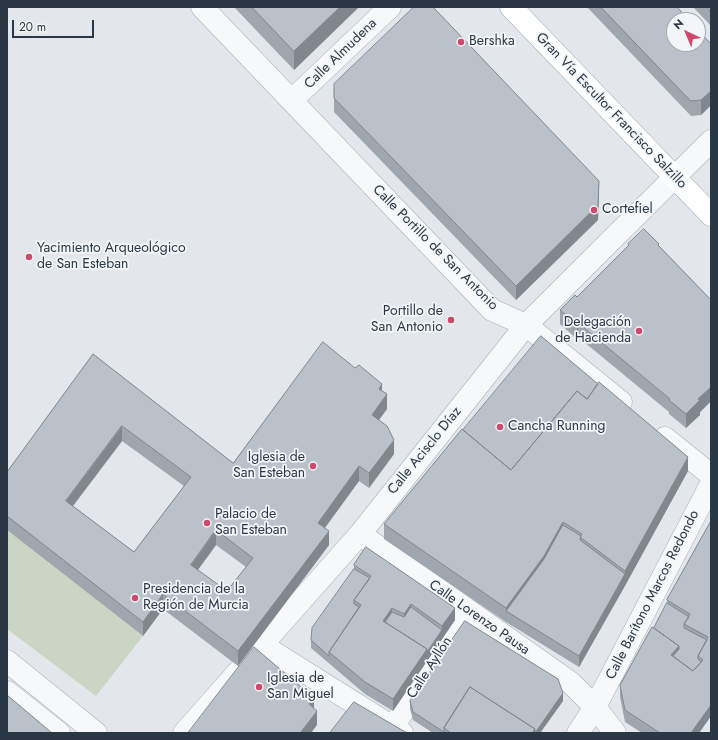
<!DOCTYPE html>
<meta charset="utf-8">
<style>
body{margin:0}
#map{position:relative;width:718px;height:740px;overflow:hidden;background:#e3e7eb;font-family:Jost,sans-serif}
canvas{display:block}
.frame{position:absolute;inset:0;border:8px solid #2a3744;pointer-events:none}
.north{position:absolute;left:666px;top:12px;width:40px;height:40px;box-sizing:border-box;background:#f3f6f8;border:1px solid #a3aab0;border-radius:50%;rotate:316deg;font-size:11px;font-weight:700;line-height:16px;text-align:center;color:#2a3744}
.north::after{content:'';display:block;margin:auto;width:14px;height:18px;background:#d0486c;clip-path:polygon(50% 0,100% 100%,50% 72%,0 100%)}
.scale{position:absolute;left:12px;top:20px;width:82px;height:18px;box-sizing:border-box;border:2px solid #2a3744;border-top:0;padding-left:5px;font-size:12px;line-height:14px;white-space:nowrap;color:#2a3744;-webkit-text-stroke:3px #f3f6f8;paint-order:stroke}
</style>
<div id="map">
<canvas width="718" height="740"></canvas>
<div class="frame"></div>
<div class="north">N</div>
<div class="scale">20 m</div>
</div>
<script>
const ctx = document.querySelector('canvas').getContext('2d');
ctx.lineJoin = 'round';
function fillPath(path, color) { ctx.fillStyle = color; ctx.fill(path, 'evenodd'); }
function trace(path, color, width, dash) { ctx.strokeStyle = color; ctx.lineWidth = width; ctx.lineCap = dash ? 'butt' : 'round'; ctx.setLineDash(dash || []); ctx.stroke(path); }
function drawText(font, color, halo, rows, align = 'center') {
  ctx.font = font + ' Jost,sans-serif'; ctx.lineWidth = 3.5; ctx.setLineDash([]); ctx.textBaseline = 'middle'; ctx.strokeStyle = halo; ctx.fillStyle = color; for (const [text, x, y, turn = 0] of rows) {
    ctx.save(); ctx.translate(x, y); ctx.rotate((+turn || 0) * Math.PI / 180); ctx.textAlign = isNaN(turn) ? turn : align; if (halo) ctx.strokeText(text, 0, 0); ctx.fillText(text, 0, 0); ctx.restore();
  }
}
fillPath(new Path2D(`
 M7,530L143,636L96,696L7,629Z`), '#cad5c4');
const street = new Path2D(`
 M202,7L492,310L526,325L621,402
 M292,100L390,7
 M665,438L711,475
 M360,534L571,683L595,707L615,733
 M262,645L402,733
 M7,661L96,733
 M7,692L59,733
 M393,727L467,610
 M184,733L360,534L526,325L711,141
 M578,733L595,707L711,484`);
const secondary = new Path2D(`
 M511,7L711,215`);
trace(street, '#a8afb6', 23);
trace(secondary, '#a8afb6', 23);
trace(street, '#f6f8f9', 22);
trace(secondary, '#fff', 22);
fillPath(new Path2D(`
 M234,7H359L294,70Z
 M587,7H677L711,44V105L701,115L691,116Z
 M693,7H711V26Z
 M334,84L599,195L598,220L516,300L334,112Z
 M628,244L659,246L711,300V401L700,412V415L686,428L669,414V412L578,337L577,339L560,324V310L577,297L628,246Z
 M93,354L233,463L355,368L382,390L387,409L379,420L394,454L369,488L359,481L325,528L329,545L238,666L163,609L143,636L7,530V472ZM122,441L184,486L134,552L73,506ZM216,545L246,567L227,591L198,570Z
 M463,430L688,471L579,667L506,622L384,539V524Z
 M711,521V716L699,733H642L625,722L620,697V685L654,628L667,603V600Z
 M354,565L455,620L393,711L365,694L311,648V640L354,569Z
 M410,701H563L540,733H433L413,720L410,709Z`), '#a0a6ad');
fillPath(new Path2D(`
 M340,7H359L294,70V51Z
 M711,91V105L701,115V100Z
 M599,181L598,220L516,300V286Z
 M578,323V337L577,339V324Z
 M382,384V399L379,389Z
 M711,387V401L700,412V415L686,428V414L698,399Z
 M387,394V409L372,429V415Z
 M122,426V441L66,515V501Z
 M394,440V454L369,488V473Z
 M688,457V471L625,586V571Z
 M359,466V481L318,537V523Z
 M563,522V537L506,611V608Z
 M216,530V545L191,579V565Z
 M329,531V545L238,666V651Z
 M625,574V586L579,667V656Z
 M163,594V609L143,636V622Z
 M411,604V615L404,625V614Z
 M392,608V620L387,627L383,621Z
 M455,608V620L393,711V699L427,649L442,630V626Z
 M679,646V658L676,661L671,655Z
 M563,693V701L540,733H532Z
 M314,698V712L309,704Z
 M711,705V716L699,733H691Z
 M317,711V725L311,733H300Z`), '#82878d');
const building = new Path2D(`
 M252,7H340L294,51Z
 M414,7H433L599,181L598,205L516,286L334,98V84Z
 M601,7H677L689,20H674V44H698V30L711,44V91L701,100L691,101Z
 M707,7H711V12Z
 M644,229L659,244L658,245L711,300V387L698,399L700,400L686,414L669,400L670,399L578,323L577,324L560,310L575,295L577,297L629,245L628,244Z
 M541,336L598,384L587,399L577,391L511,470L463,430Z
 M323,342L355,368L359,365L382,384L379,389L387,394L372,415L387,426L394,440L369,473L359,466L318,523L329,531L238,651L163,594L143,622L7,516V472L93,354L233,463ZM122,426L191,477L134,552L66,501ZM216,530L253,558L227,591L191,565Z
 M599,382L688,457L625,571L580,537L582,534L563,522L544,556L506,608L384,524L462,429L511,470L577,391L587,399Z
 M711,521V705L691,733H660L625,710L620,685L652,627L679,646L671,655L693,671L703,660L698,656L708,637L684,624L690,614L667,600Z
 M563,525L581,536L580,540L625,574L579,656L506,611L544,559Z
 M366,547L455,608L442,626L411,604L404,614L392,608L383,621L427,649L393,699L365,682L329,652L361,605L354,600L371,576L354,565Z
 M354,569L370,578L354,600V604L359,607L329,652V656L311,640L312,628Z
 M667,603L689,617L684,624V628L707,640L698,656V659L701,662L693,671L673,656L679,649V646L654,628Z
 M411,607L442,630L427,652V649L385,622L392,612L404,617Z
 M465,621L558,679L563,693L535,733V729L470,687L444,728V732L413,712L410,701Z
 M254,647L314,698L309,704L317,711L300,733H188Z
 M470,687L535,729L532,733H451L444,728Z
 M7,695L52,733H7Z
 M354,702L407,733H330Z`);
fillPath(building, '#bac1c9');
trace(building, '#82878d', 1);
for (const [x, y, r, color] of [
 [461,42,4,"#d0486c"],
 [594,210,4,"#d0486c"],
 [29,257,4,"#d0486c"],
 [451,320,4,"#d0486c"],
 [639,331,4,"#d0486c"],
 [500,427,4,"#d0486c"],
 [313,466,4,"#d0486c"],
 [207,523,4,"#d0486c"],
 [135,598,4,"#d0486c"],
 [259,687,4,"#d0486c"]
]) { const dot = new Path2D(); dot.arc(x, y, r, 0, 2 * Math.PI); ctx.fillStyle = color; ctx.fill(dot); trace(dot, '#f3f6f8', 1.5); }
drawText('14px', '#2a3744', '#f3f6f8', [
 ["Bershka",469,42],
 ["Cortefiel",602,210],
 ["Yacimiento Arqueológico",37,249],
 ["de San Esteban",37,265],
 ["Portillo de",443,312,"right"],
 ["San Antonio",443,328,"right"],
 ["Delegación",631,323,"right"],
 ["de Hacienda",631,339,"right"],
 ["Cancha Running",508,427],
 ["Iglesia de",305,458,"right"],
 ["San Esteban",305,474,"right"],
 ["Palacio de",215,515],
 ["San Esteban",215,531],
 ["Presidencia de la",143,590],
 ["Región de Murcia",143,606],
 ["Iglesia de",267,679],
 ["San Miguel",267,695]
], 'left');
drawText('14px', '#2a3744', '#f3f6f8', [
 ["Calle Almudena",341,54,-44],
 ["Gran Vía Escultor Francisco Salzillo",611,111,46],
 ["Calle Portillo de San Antonio",435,248,45],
 ["Calle Acisclo Díaz",425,451,-51],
 ["Calle Barítono Marcos Redondo",653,595,-63],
 ["Calle Lorenzo Pausa",479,618,35],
 ["Calle Ayllón",430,668,-57]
]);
</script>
